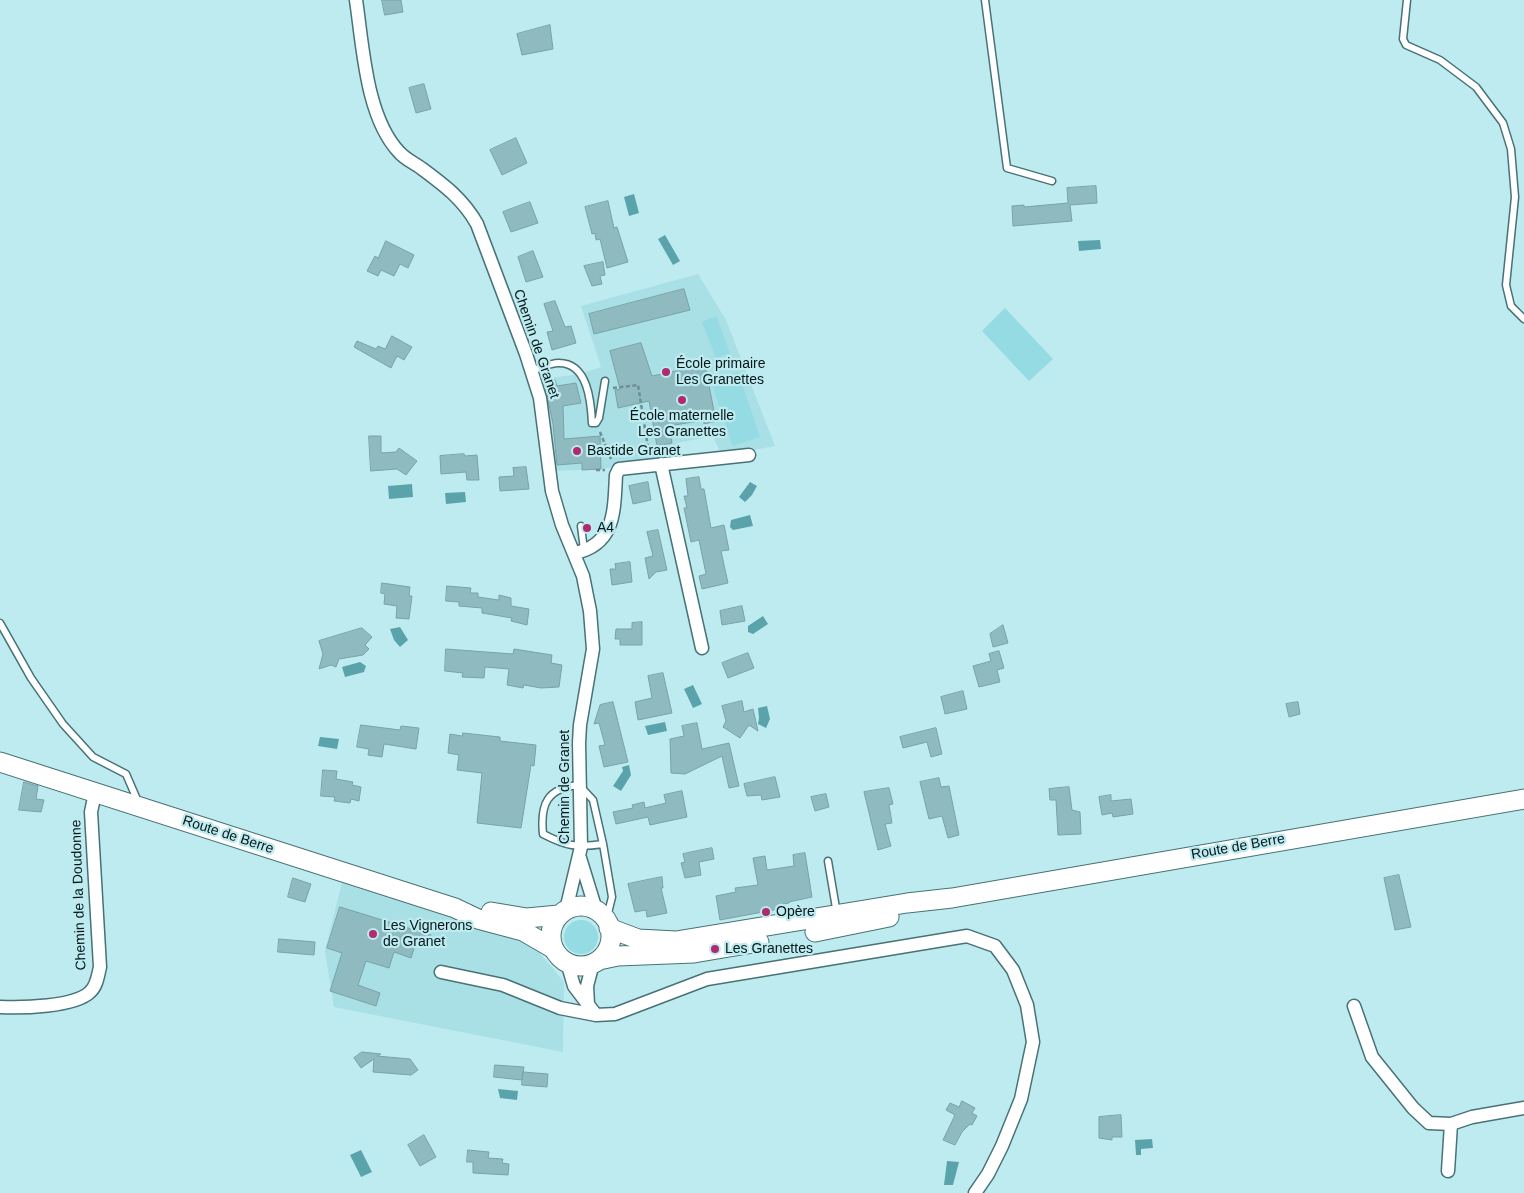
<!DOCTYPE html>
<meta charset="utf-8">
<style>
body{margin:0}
canvas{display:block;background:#beebf0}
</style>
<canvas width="1524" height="1193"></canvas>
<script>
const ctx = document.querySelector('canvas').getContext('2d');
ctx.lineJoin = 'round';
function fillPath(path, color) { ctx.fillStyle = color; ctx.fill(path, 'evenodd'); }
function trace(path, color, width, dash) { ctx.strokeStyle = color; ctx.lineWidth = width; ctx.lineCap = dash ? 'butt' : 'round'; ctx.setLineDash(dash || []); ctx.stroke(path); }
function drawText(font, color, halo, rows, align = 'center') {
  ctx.font = font + ' Arial,sans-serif'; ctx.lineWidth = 4.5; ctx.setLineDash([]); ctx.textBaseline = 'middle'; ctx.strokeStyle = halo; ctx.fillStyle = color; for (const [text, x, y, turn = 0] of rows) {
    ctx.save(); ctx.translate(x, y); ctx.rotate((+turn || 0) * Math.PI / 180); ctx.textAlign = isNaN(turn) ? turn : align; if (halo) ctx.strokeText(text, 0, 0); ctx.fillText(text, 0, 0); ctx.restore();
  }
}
fillPath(new Path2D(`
 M698,274L726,320L775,446L731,454L719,450L713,436L677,443L681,454L677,457L601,469L553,471L548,408L541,379L580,374L601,367L581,306Z
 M342,882L533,945L564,982L563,1052L334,1007L325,951Z`), '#a8e0e6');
fillPath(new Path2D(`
 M1005,308L1053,359L1029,381L982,331Z
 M716,316L730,353L716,358L702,322Z
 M738,372L760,437L733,446L711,382Z
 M564 937a17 17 0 1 1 34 0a17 17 0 1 1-34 0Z`), '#94dbe3');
fillPath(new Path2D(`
 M634,194L639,213L629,216L624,197Z
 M665,235L680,261L673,265L658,239Z
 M1100,240L1101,249L1079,251L1078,241Z
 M750,482L757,486L752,495L745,502L739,497Z
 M412,484L413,497L389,499L388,486Z
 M465,492L466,502L446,504L445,493Z
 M750,515L753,526L733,530L730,527L731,520Z
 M763,616L768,624L753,634L748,632V626Z
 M400,627L408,640L400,647L394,640L390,629Z
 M360,662L366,666L364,672L345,677L342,667Z
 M693,685L702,704L693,708L684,689Z
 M767,706L770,719L766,728L758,724L759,718L758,708Z
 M665,722L667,731L648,735L645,726Z
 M320,737L339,739L337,749L318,746Z
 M629,765L631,775L621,791L613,786L623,771L622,767Z
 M498,1089L518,1091L517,1100L500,1098Z
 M1152,1139L1153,1148L1141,1149V1155H1136L1135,1140Z
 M361,1150L372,1172L361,1177L350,1155Z
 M947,1161L959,1162L953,1185H944Z`), '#5aa3ab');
const building = new Path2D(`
 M382,0H401L403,12L385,15Z
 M550,25L553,49L522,55L517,34Z
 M424,84L431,109L416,113L409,88Z
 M516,138L527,163L502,175L490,150Z
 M1096,186L1097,203L1070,205L1072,221L1013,226L1012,206L1024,205V207L1068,203L1067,188Z
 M608,201L614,228L617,227L628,262L607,268L600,239L596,240L595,233L592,234L585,207Z
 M530,202L538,223L511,232L503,212Z
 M386,241L414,255L408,268L400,264L394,276L381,270L378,276L367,271L375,256L378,258Z
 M533,251L543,277L526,282L518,257Z
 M603,262L605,275L600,276L602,284L592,286L584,266Z
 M684,289L690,310L594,334L589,314Z
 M555,301L565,327L571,326L576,343L552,350L547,332L553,331L544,304Z
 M392,336L412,347L404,360L397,356L391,368L354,347L357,341L376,349L378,346L385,349Z
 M641,343L652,376L685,369L684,365L704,360L716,421L704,424V420L669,426L672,443L657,446L649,401L618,408L615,390L620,389L610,351Z
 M555,380L557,386L576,383L581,403L563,406L564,439L600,436L601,469L582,470V463L557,465L553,424L544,381Z
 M369,436H381V453L396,452L399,448L417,461L406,475L397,469L371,471Z
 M464,454L465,456L477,455L479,480H467L466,472L441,474L440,456Z
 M526,467L529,489L500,491L499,477L514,476L513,468Z
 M699,477L701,489H704L711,528L724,525L729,550L721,551L728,583L702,589L699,576L706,574L699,540L691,542L684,508H687L684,496H688L686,479Z
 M648,482L651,500L633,504L629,486Z
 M658,530L667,570L656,572L649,579L645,558L653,556L647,532Z
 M630,562L632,582L612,585L610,569H616L615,564Z
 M382,583L410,587L409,596H412L409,619L396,618L397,606L384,604L385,594L381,593Z
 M447,586L471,588L470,593H478V597L499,600V595L511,598V606L529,609L527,625L511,621L512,618L482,613V608L459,606V602L446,601Z
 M742,606L745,621L722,625L720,611Z
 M642,622V645H620V639H615L616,629H632V623Z
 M1003,625L1008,643L993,647L990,634Z
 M362,628L372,637L365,645L369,649L363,655L339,659L336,667L331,665L319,669L323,654L319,641Z
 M446,649L513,654L514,649L552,655L551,663L562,665L559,687L541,688L524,685L523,688L507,685L509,669L485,667L484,678L462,677L463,673L445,671Z
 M999,651L1004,668L997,670L1000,682L979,687L973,666L991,661L989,654Z
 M748,653L754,668L728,678L722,663Z
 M663,673L672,713L638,720L635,702L652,698L648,676Z
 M963,691L967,709L945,714L941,697Z
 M742,701L744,712L753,709L758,731L749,725L740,738L723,727L726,721L722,706Z
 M613,702L628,762L604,767L599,746L605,745L599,723L594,724L600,705Z
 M1298,702L1300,714L1289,717L1286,704Z
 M697,723L702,749L729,743L739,786L729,788L722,756L685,774L671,773L670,739L684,736L682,726Z
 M361,725L400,730L401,726L419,728L416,749L384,744L382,757L368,755L369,749L357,747Z
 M936,728L942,754L931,757L927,742L903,748L900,737Z
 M463,733L500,737V741L536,745L534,766L531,765L521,828L477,823L482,773L457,770L459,755L448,753L450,734L462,736Z
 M323,770L337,771L336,779L353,782L352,785L361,787L359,801L351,799L350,803L334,801L335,797L321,796Z
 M775,777L780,797L762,800L761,795L747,796L744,784Z
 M939,778L941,787L949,786L959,835L948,838L942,816L929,819L920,782Z
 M24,782L38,786L36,799L44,800L41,812L19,810Z
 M1069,787L1072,810L1080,812L1081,834L1058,835L1056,800H1050L1049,789Z
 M889,788L893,804L889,805L892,823L885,824L891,846L878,850L864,792Z
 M682,791L687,817L650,825L648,817L616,824L613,812L633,808L632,805L644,802L645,808L666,803L664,795Z
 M826,794L829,807L815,811L811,797Z
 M1111,795V801L1131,799L1133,814L1113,817L1112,813L1102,815L1099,797Z
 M712,848L714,859L699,862L701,875L685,878L681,863L685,862L683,854Z
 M805,853L812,897L789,902V903L779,905V909L720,920L716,896L736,892L735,888L758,885L753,858L765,856L767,870L794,866L793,855Z
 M1399,875L1411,927L1395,930L1384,878Z
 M662,877L663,888H661L667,913L647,917L646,910L635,912L628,884Z
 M293,878L311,884L305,902L288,897Z
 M340,907L431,935L428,946L416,942L411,958L394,952L389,968L366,961L358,985L380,993L376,1006L330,991L342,953L327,948Z
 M279,939L315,942L314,955L278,952Z
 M362,1052L381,1054L377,1056L410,1059L418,1070L411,1075L373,1072L374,1059L361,1068L354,1058Z
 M495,1065L524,1067L522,1080L494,1077Z
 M523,1072L548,1074L547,1087L522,1085Z
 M962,1101L975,1108L972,1113L977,1116L972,1125L970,1124L962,1132L955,1145L943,1140L955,1115L946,1110L950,1103L959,1107Z
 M1121,1115L1122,1137H1112V1140L1099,1138V1117Z
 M424,1135L436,1157L420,1166L408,1145Z
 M468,1150L489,1152L488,1158L503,1159L502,1163L509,1164L508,1175L473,1173V1162H467Z`);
fillPath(building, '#8fbbc0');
trace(building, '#78a3a8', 1);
const lane = new Path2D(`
 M985,0L1007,168L1052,181
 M1407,0L1403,39L1406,45L1440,60L1476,87L1503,123L1511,149L1515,197L1506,285L1511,306L1524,319
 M531,371C540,368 550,363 559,363C588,363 591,402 592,423H596L599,418L605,381
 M581,526L584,550
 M0,623L31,678L63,724L93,757L126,774L139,804
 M603,844C577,848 566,846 543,834C540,804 547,788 579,785L593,800L603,844L612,897L606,921
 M828,861L837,914`);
const street = new Path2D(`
 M356,0C363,47 366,117 399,152C405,159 414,163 421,168C444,185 463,199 477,224L526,354L540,398L552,491L562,525L583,576L590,611L593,649L580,725L579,743L581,847L566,910
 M661,464L702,648
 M575,553C616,544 614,510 616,475L619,469L749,455
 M580,858L596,910
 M567,962L574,986L596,1015L615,1014L707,979L967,936L995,946L1013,970L1027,1005L1033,1042L1021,1099L1002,1146L988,1174L975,1193
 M441,972L503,985L560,1008L596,1015
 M588,1004L587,986L593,963
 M1354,1006L1372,1057L1413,1108L1429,1123L1451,1124L1472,1117L1524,1108
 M0,1007C21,1008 75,1007 90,992C97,986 98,975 100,967L91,812L95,793
 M1448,1171L1451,1124`);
const primary = new Path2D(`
 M0,762L455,908L478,919L523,931L554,949
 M551 936a30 30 0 1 1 60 0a30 30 0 1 1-60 0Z
 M491,912L527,918L559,915
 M609,928L638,939L676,941L907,903L952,898L1524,799
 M815,932L889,917
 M599,960L618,956L694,953L759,942`);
trace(lane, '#477276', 9);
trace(street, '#477276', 15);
trace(primary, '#477276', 21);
trace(new Path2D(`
 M613,388L638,385L649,454
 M644,420L652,418
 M600,432L611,459
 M596,470H605`), '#6e8f93', 2.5, [4, 2.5]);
trace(lane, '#fff', 6);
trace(street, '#fff', 12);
trace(primary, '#fff', 19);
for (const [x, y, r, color] of [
 [666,372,5,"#b02a6f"],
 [682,400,5,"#b02a6f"],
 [577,451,5,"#b02a6f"],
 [587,528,5,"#b02a6f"],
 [766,912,5,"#b02a6f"],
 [373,934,5,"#b02a6f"],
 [715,949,5,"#b02a6f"]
]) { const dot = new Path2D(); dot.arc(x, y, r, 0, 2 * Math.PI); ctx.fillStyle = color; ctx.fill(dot); trace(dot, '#beebf0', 2); }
drawText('14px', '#051718', '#beebf0', [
 ["Chemin de Granet",536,344,71],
 ["Chemin de Granet",565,787,-90],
 ["Route de Berre",228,835,18],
 ["Route de Berre",1238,847,-10],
 ["Chemin de la Doudonne",79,895,-92]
]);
drawText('14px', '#051718', '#beebf0', [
 ["École primaire",676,364],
 ["Les Granettes",676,380],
 ["École maternelle",682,416,"center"],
 ["Les Granettes",682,432,"center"],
 ["Bastide Granet",587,451],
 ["A4",597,528],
 ["Opère",776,912],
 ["Les Vignerons",383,926],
 ["de Granet",383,942],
 ["Les Granettes",725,949]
], 'left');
</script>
